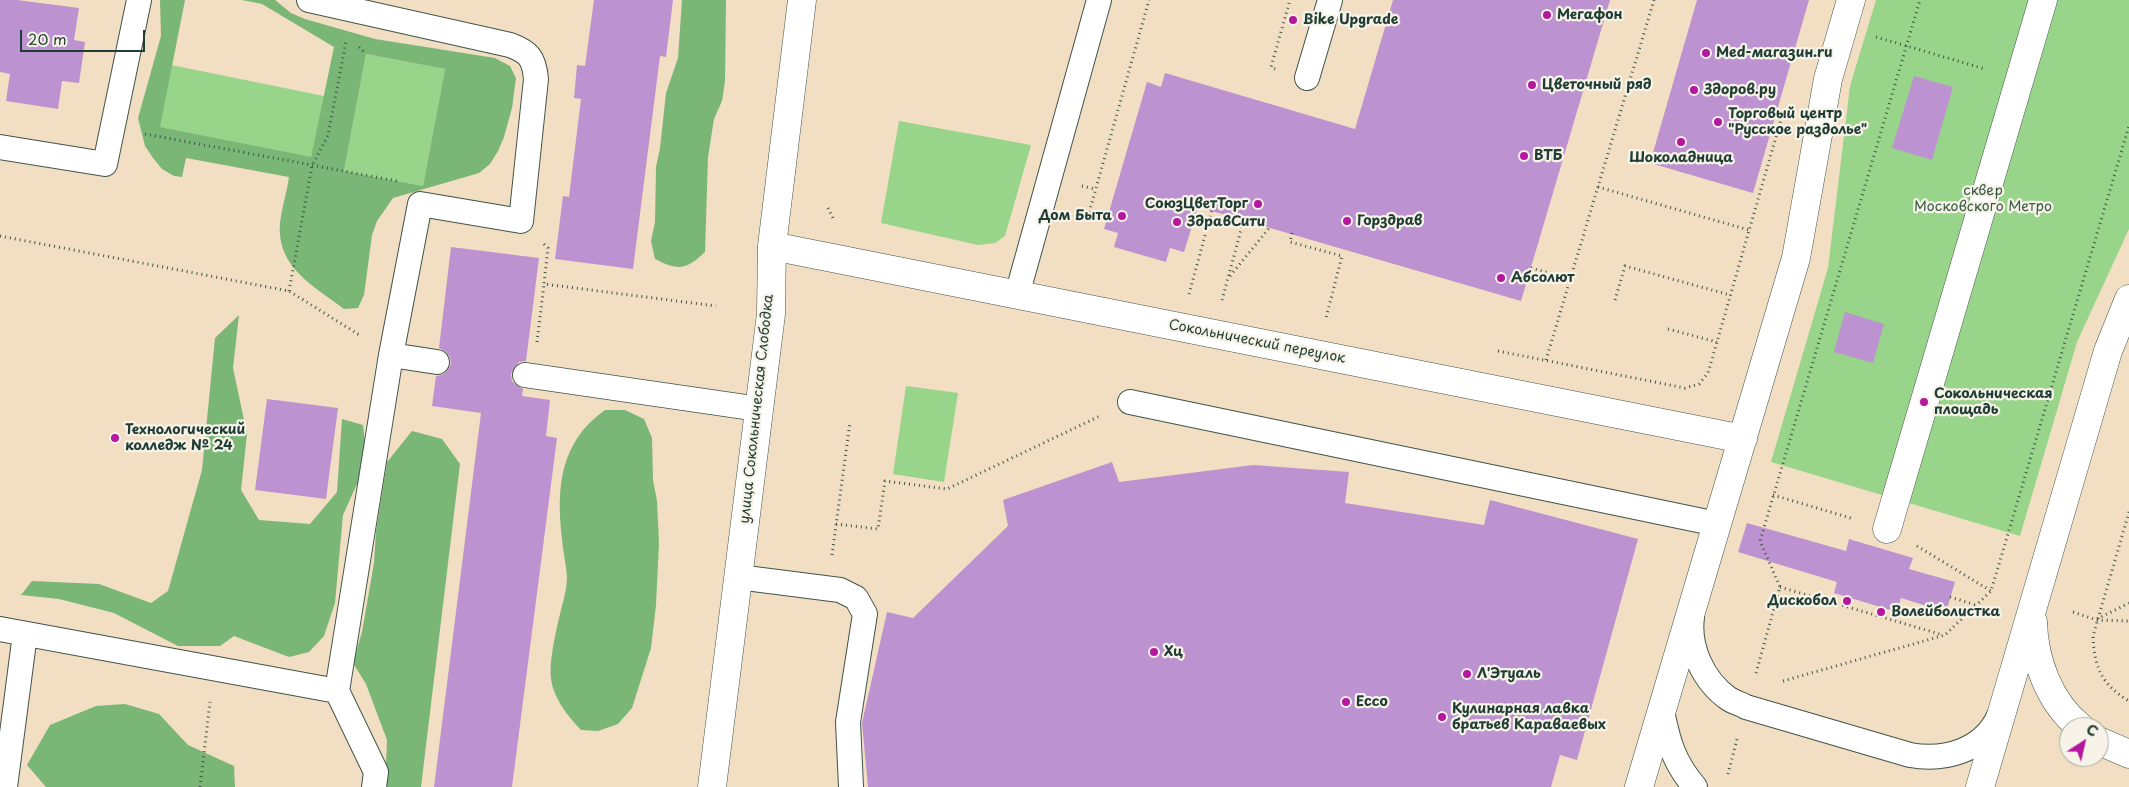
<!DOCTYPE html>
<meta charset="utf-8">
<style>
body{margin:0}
#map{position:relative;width:2129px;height:787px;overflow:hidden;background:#f2dec2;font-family:"Playpen Sans",sans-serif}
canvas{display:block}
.north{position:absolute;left:2059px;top:717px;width:50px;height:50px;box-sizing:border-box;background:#f7f3e8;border:1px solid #a1aaa0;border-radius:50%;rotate:35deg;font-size:14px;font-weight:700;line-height:20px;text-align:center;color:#1f3d34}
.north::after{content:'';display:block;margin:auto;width:18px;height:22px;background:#b5179e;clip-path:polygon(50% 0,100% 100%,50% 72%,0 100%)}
.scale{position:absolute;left:20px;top:30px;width:125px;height:22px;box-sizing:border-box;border:2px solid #1f3d34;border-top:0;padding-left:6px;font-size:15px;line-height:18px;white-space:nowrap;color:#1f3d34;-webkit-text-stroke:4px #f7f3e8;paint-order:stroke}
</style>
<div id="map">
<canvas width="2129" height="787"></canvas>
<div class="north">С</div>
<div class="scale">20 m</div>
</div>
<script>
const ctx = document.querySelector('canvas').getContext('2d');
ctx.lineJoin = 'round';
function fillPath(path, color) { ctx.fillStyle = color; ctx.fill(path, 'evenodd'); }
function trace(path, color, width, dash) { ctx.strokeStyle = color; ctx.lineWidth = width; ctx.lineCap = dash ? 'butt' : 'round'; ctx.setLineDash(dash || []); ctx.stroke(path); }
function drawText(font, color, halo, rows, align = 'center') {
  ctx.font = font + ' "Playpen Sans",sans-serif'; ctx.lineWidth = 4.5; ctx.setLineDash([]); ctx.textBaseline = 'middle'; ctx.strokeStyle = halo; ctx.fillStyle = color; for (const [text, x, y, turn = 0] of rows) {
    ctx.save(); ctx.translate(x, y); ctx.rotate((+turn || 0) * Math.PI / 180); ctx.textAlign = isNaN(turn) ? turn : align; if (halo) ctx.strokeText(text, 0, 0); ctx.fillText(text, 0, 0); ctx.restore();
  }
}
fillPath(new Path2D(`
 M1876,0H2129V229L2077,342L2020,536L1771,462L1828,268L1850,86Z
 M366,54L445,69L423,186L344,171Z
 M171,65L324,96L311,158L159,127Z
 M899,121L1031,145L1005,236L995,243L978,245L881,223Z
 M906,386L958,393L944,482L893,474Z`), '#98d489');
fillPath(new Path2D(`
 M160,0H185L160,127L311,157L334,47L262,4L242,0H275L291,13L305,19L375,39L495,58L510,66L516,78L512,108L504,137L498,151L490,164L479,173L393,198L377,221L372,235L364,295L358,308L344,309C318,289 283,271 280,235C278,218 287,194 289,177L186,158L182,177L174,176L162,169L153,158L145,146L138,118L161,36ZM366,54L445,69L423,186L344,171Z
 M682,0H726L725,81L722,101L714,119L708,157L705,252C686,270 678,271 655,259L651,241L655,222L656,167L660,148L666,93L678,58Z
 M239,315L233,368L247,434L241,490L259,520L310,524L337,492L342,419L363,425L367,462L343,515L335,603L324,636L309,652L289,657L234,636L220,646H178L114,613L59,599L21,595L32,581L99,584L151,603L168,591L202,470L215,338Z
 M605,410H625L644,419L652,438L653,480L657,501L659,543L656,605L651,648L632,708L618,724L598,731L581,730C568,716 553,698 551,678C549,661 556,631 560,614C563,602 567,589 567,577C566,564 563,551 562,539C556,487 560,442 605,410Z
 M412,431L442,439L460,464L421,787H385L387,740L366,684L353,663L362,632L374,563L376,532L387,462Z
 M125,704L159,714L188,745L234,766L235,787H46L27,765L50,725L96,706Z`), '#7ab675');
fillPath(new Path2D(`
 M0,0H17L79,8L74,40L85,42L79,83L62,81L58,109L6,101L10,74L0,72Z
 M594,0H673L666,57L660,56L633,269L555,259L563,196L569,197L581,99L574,98L577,65L585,66Z
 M1393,0H1610L1521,301L1198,207L1184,252L1170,248L1166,262L1114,247L1118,233L1104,229L1147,82L1161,87L1165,73L1355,129Z
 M1697,0H1809L1753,193L1650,163Z
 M1914,76L1953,87L1932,160L1892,148Z
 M451,247L539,258L526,361L519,362L515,366L511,374L512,381L516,385L523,389L522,396L550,400L546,436L557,438L512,787H434L481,413L432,406L436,376L442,375L447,371L451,364L450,357L446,352L439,348Z
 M1845,312L1884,324L1873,363L1834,352Z
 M267,399L338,408L326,499L255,490Z
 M1112,462L1119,482L1253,465L1349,472L1345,503L1484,525L1490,500L1638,539L1577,760L1560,755L1551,787H868L862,723L887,612L913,618L1008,526L1003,500Z
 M1747,523L1846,551L1849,539L1913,558L1909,569L1955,582L1946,612L1901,598L1897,612L1834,593L1837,582L1738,552Z`), '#bc93d0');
const service = new Path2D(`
 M309,0L510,45C529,52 534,58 536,79L521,221L420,204L391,355L337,691L376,772L374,787
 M1307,78L1330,0
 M0,147L105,164L139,0
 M1017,295L1099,0
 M391,355L437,362
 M525,375L759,409
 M1130,402L1717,524
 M738,577L840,590L856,598L865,614L848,722L851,787
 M1692,617C1688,647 1703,681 1729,699C1734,702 1741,704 1746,707L1910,755C1945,761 1983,751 1999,716
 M0,629L337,691
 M1662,711C1668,741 1674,763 1695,787
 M5,787L25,634`);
const pedestrian = new Path2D(`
 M1887,529L2043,0`);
const minor = new Path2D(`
 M772,246L1743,439
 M2033,622C2034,660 2049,702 2080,727
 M2099,741L2129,754
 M712,787L771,314L772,246L802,0
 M1639,787L1796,258L1828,79L1851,0
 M1980,787L2108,351L2129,299`);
trace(service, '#3f5549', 26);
trace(pedestrian, '#3f5549', 29);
trace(minor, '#3f5549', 29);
trace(new Path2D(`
 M1876,37L1985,69
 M359,47L366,54
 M1275,69L1271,67L1290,0
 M145,134L397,181
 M1082,186L1095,189
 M1598,187L1749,230
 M828,208L834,220
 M1107,219L1089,213L1149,0
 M1292,233L1290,242L1342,256L1326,318
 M0,236L289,291L361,336
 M544,244L548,248L544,284L716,306
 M1531,268L1571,279
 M1230,276L1270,227
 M289,291L312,166L328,135L346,42
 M1189,294L1212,210
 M1222,300L1244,219
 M1615,300L1625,266L1730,295
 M1668,329L1717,342
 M537,342L544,284
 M1498,351L1685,388L1699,384L1708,373L1784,109
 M1546,360L1654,0
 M1773,495L1854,519
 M2129,512L2093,636C2094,667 2102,685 2129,701
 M836,524L878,529L885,481L947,489L1100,416
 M1917,546L1991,591
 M832,555L850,422
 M1780,587L1943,635
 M1950,597L1976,605
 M2073,612L2097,620L2129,621
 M2097,619L2129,603
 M1756,673L1780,587L1760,541L1920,0
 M1783,681L1945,635L1991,591L2129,126
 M1728,774L1737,739
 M200,787L210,702`), '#3f5549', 3, [1, 4]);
trace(service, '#fff', 24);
trace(pedestrian, '#fff', 28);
trace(minor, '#fff', 28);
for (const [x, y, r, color] of [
 [1547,15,5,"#b5179e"],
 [1293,20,5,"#b5179e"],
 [1706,53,5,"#b5179e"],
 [1532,85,5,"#b5179e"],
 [1694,90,5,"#b5179e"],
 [1718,122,5,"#b5179e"],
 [1681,142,5,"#b5179e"],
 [1524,156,5,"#b5179e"],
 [1258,204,5,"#b5179e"],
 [1122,216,5,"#b5179e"],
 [1347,221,5,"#b5179e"],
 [1177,222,5,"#b5179e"],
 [1501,278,5,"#b5179e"],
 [1924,402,5,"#b5179e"],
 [115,438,5,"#b5179e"],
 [1847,601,5,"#b5179e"],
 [1881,612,5,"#b5179e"],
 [1154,652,5,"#b5179e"],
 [1467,674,5,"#b5179e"],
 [1346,702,5,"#b5179e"],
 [1442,717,5,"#b5179e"]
]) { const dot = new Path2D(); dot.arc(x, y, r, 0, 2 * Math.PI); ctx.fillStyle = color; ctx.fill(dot); trace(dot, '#f7f3e8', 2); }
drawText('bold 14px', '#1f3d34', '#f7f3e8', [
 ["Мегафон",1557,15],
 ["Bike Upgrade",1303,20],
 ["Med-магазин.ru",1716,53],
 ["Цветочный ряд",1542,85],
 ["Здоров.ру",1704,90],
 ["Торговый центр",1728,114],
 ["\"Русское раздолье\"",1728,130],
 ["ВТБ",1534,156],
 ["Шоколадница",1681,158,"center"],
 ["СоюзЦветТорг",1248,204,"right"],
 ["Дом Быта",1112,216,"right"],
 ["Горздрав",1357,221],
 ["ЗдравСити",1187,222],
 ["Абсолют",1511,278],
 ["Сокольническая",1934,394],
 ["площадь",1934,410],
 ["Технологический",125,430],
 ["колледж № 24",125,446],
 ["Дискобол",1837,601,"right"],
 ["Волейболистка",1891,612],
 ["Хц",1164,652],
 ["Л'Этуаль",1477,674],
 ["Ecco",1356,702],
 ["Кулинарная лавка",1452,709],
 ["братьев Караваевых",1452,725]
], 'left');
drawText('14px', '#375b45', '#f7f3e8', [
 ["сквер",1983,191],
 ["Московского Метро",1983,207]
]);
drawText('14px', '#1f3d34', '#f7f3e8', [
 ["Сокольнический переулок",1257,342,11],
 ["улица Сокольническая Слободка",757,409,-84]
]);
</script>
